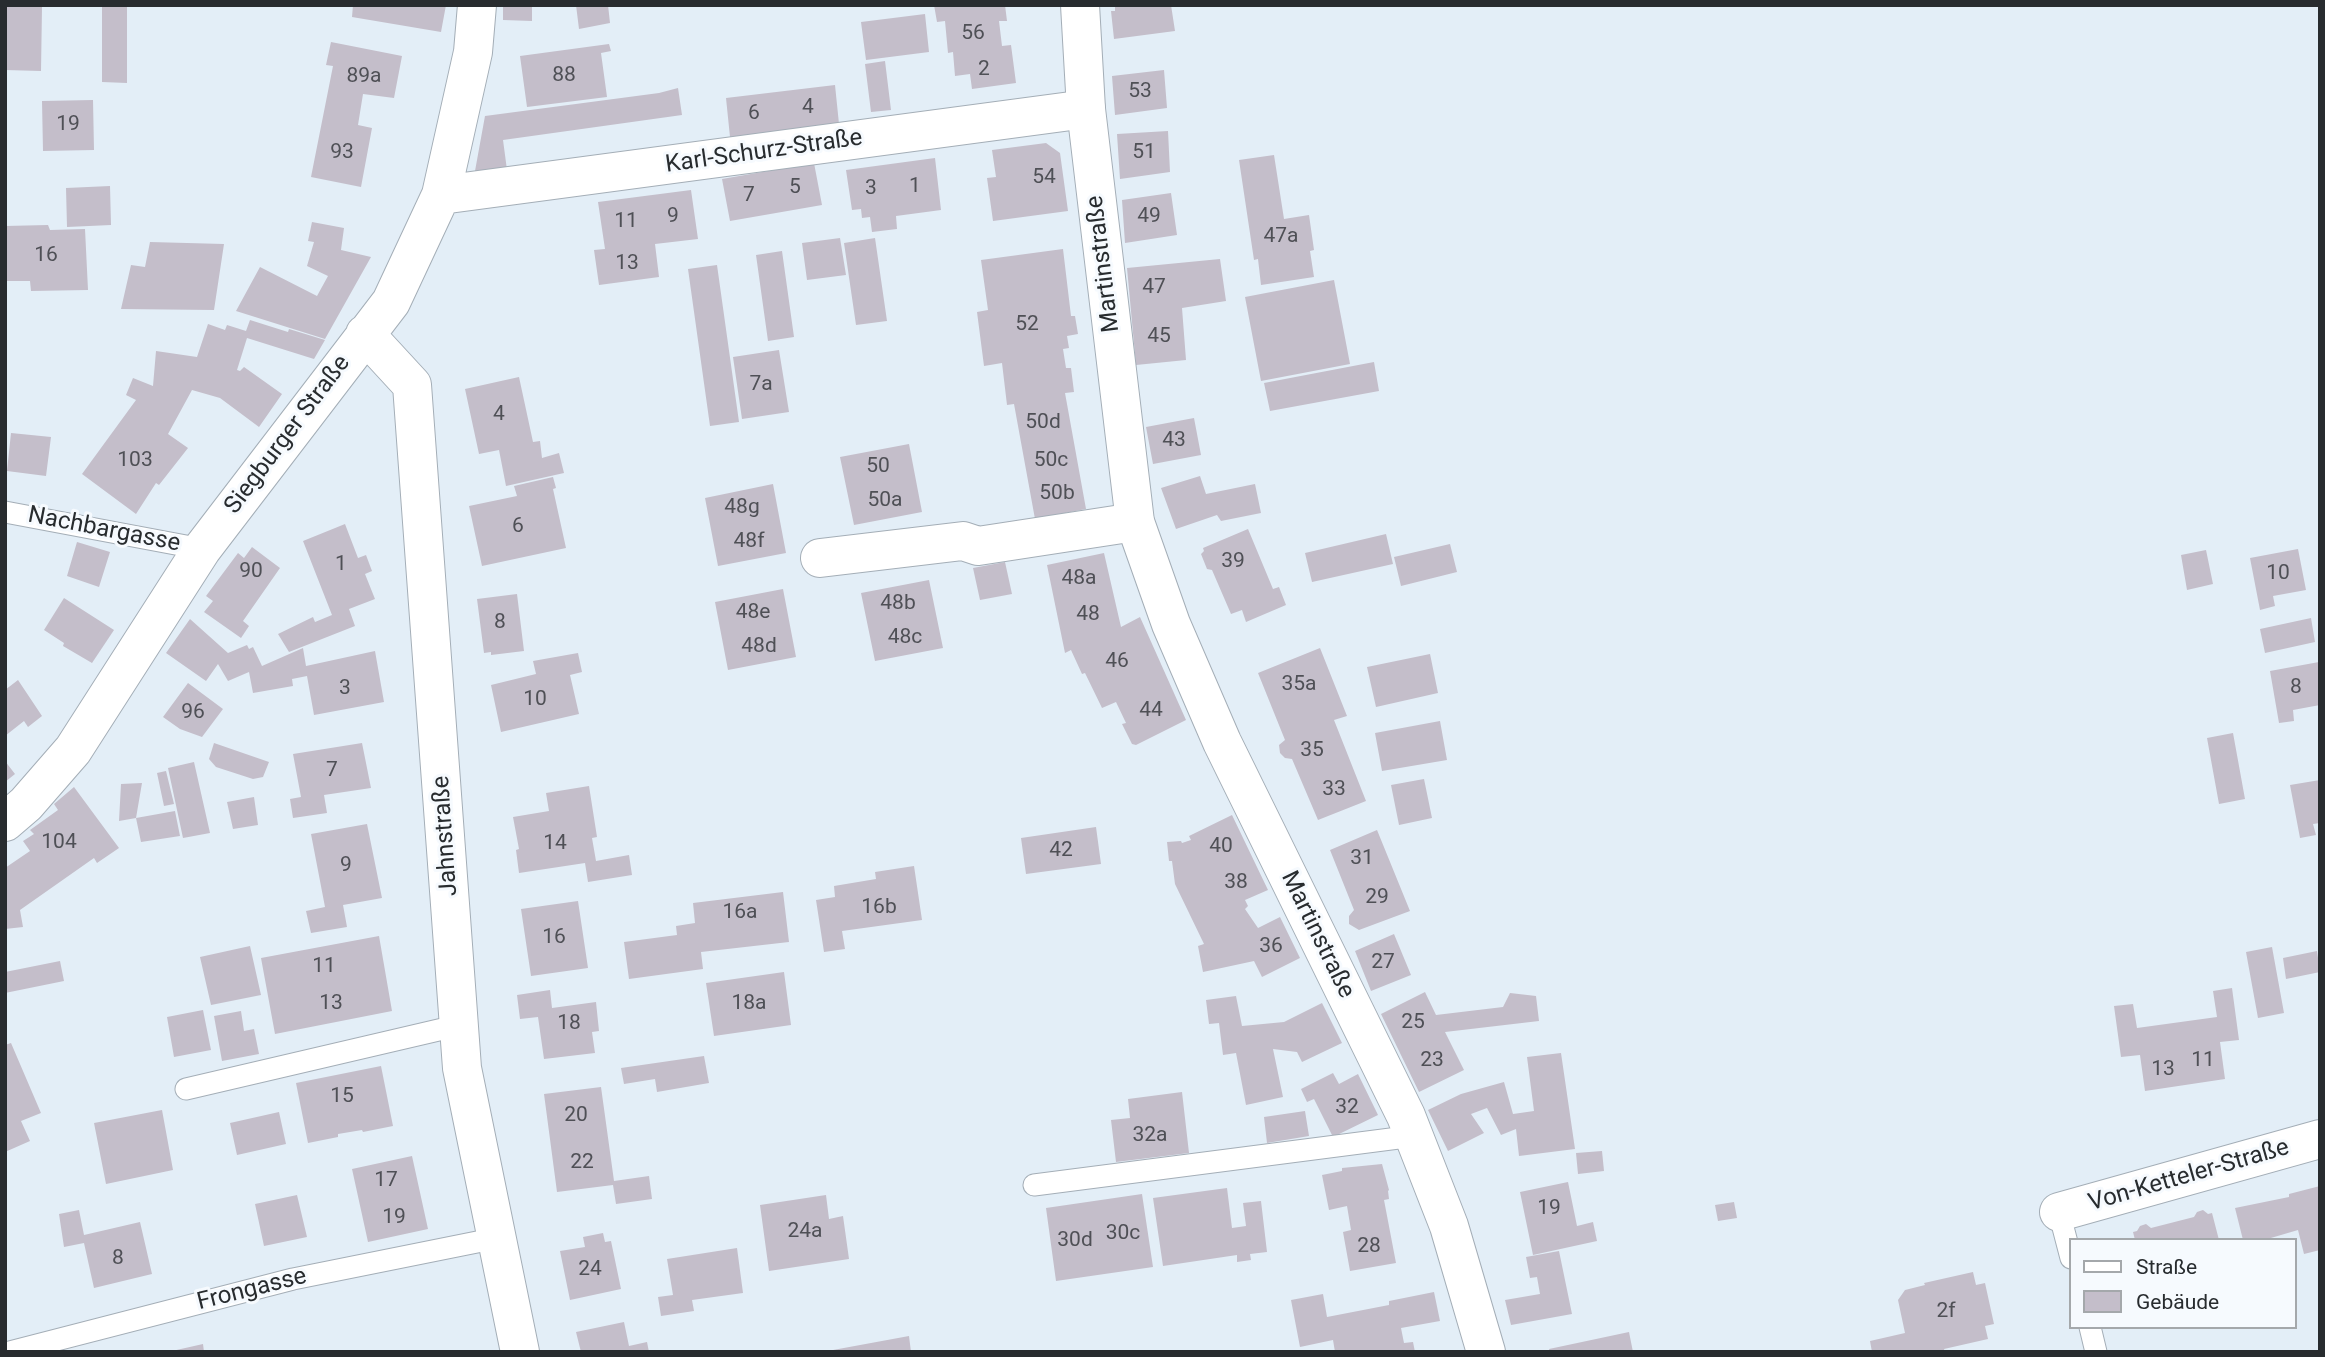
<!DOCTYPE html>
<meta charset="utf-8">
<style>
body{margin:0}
#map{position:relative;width:2325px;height:1357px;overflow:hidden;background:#e3eef7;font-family:Roboto,sans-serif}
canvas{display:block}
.frame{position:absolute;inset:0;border:7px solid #282c2f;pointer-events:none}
.legend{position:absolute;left:2069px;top:1238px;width:228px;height:91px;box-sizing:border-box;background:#f6fafe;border:2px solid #a4a8ab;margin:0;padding:9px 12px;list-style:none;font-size:21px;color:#282c2f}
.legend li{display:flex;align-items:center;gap:14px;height:35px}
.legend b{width:35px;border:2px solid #a4a8ab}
</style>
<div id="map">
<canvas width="2325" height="1357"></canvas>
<div class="frame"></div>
<ul class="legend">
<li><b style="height:9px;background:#fff"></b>Straße</li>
<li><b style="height:19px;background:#c4beca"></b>Gebäude</li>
</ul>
</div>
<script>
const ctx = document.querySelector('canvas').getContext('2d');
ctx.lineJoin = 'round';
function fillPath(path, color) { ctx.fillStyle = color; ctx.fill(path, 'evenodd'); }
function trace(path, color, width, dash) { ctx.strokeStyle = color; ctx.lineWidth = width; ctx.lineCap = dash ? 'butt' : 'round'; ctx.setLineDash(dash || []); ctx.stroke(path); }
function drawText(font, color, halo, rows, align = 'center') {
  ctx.font = font + ' Roboto,sans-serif'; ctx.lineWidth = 6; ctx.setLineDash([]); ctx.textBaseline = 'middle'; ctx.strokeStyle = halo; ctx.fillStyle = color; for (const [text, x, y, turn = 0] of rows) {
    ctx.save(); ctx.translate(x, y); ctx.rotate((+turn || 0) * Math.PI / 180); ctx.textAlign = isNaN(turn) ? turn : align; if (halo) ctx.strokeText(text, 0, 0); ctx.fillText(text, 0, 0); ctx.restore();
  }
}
fillPath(new Path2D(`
 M102,5H127V83L102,82Z
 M353,5H446L441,32L352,17Z
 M503,5H532V21L503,20Z
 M576,5H608L610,23L579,29Z
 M934,5H1005L1007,21H999L1002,46L1011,45L1016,83L972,89L970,74L955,76L953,52L948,53L945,21L937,22Z
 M1115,5H1171L1175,31L1114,39L1111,11H1115Z
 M7,7H42L41,71L5,70Z
 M925,14L929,52L866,60L861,22Z
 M331,42L402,56L394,98L363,94L358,125L372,128L361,187L311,177L333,66L326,65Z
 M609,44L611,51L601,53L607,97L527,107L520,56Z
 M885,61L891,110L871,112L865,64Z
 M1164,70L1167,108L1115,115L1112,76Z
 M835,85L839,124L730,137L726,98Z
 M678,88L682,115L503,140L507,170L475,171L485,116L659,93Z
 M93,100L94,150L43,151L42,101Z
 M1168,131L1170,172L1120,179L1117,134Z
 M1046,143L1060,153L1068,211L993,221L987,178L996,177L992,150Z
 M1274,155L1284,219L1309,215L1314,250L1310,251L1314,277L1261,285L1258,259L1254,260L1239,160Z
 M935,158L941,210L896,216L897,229L872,232L870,217L862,218L861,209L852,210L846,170Z
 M814,163L822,205L730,221L722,179Z
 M110,186L111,225L67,227L66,188Z
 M691,190L698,239L655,244L659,277L599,285L594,250L605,249L598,202Z
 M1171,193L1177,235L1125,243L1122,200Z
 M312,222L344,228L341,250L371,257L325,339L236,311L260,267L317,296L328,276L307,266L314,242L308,241Z
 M48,225L50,230L85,229L88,290L31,291L30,281H5V226Z
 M840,238L846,275L807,280L802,243Z
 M875,238L887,321L856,325L844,243Z
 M150,242L224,244L214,310L121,309L131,265L145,267Z
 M1063,249L1071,316H1075L1078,334L1067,336L1069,348L1063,349L1066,368H1071L1074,392L1065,393L1086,509L1035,519L1014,404L1007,405L1002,363L984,366L977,312L988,310L981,260Z
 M782,251L794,337L768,341L756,255Z
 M1220,259L1226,301L1182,308L1186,360L1136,365L1127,268Z
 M717,265L739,422L710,426L688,269Z
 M1334,280L1350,364L1261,381L1245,297Z
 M250,320L288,332L289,329L325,340L314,359L247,338L237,370L240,371L244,367L282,394L259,427L220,398L192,390L168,434L188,448L159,485L156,483L136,514L82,474L136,400L126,395L133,378L153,386L156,351L197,357L208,324L225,330L227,325L246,331Z
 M779,350L789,412L742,419L733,357Z
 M1374,362L1379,391L1270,411L1264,383Z
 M519,377L533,442L540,441L542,458L559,453L564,473L506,486L499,450L479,454L465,389Z
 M1194,418L1201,455L1153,464L1146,427Z
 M11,433L51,437L46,476L7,471Z
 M909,444L922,512L854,525L840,457Z
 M1200,476L1206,494L1255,484L1261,513L1221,521L1217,515L1176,529L1161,488Z
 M553,477L556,488L553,489L566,548L482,566L469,506L517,496L514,486Z
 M773,484L786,553L718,566L705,498Z
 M345,524L358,558L366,555L372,571L365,574L375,599L349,609L355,626L289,652L278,634L313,617L315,622L332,615L303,541Z
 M1248,529L1273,589L1279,587L1286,605L1246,622L1242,610L1231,614L1212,570L1207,569L1201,554L1204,551L1203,548Z
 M1386,534L1393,564L1312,582L1305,553Z
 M77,542L110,552L99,587L67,576Z
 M1450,544L1457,572L1401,586L1394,557Z
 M252,547L280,568L243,621L249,626L241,638L204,612L213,601L206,596L238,553L244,558Z
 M2298,549L2306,590L2273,596L2275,606L2260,610L2250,558Z
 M2206,550L2213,584L2187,590L2181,555Z
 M1104,553L1121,627L1140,617L1186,720L1136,745L1132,744L1122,724L1126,723L1116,702L1102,708L1085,673L1082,674L1071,650L1065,653L1047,565Z
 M1005,562L1012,594L980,600L973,568Z
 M929,580L943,648L875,661L861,593Z
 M783,589L796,657L728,670L715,602Z
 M517,594L524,651L491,655V652L484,653L477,599Z
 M64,598L114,630L92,663L63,646L64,643L44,630Z
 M2311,618L2315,642L2265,653L2260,629Z
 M190,619L228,653L247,645L249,649L253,647L262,666L303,648L306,666L375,651L384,702L314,715L307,676L292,679L293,686L253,693L249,672L228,681L218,664L206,681L166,653Z
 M1320,648L1347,716L1334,720L1366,801L1318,820L1292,759L1285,758L1280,753L1279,745L1285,740L1258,673Z
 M578,653L582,672L570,675L579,714L501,732L491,685L536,674L533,661Z
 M1430,654L1438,693L1376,707L1367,667Z
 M2319,662L2320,705L2293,710L2294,721L2279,723L2270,671Z
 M18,680L42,716L28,727L24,721L5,736V690Z
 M188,683L223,709L202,737L180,729L163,717Z
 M1440,721L1447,760L1382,771L1375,733Z
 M2233,733L2245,799L2219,804L2207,738Z
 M214,743L269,762L263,777L253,779L216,767L209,759Z
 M362,743L371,788L324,795L327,813L293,818L290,799L301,797L293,754Z
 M5,761L15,774L5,782Z
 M194,762L210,833L183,838L168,768Z
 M166,771L174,804L164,806L157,773Z
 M1424,779L1432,818L1399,825L1391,785Z
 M2320,780V823L2313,824L2316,835L2300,838L2290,785Z
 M142,783L136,818L119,821L121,784Z
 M589,786L597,837L592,838L596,861L629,855L632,875L588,882L585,863L519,873L516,850L519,849L513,817L549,811L546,793Z
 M74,787L119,848L97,863L94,858L20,910L23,927L5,929V868L30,851L23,841L34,834L30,830L58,810L54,804Z
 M254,797L258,825L233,829L227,802Z
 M175,811L180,836L141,842L136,818Z
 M1232,815L1268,890L1245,900L1248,906L1245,909L1258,928L1280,917L1300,958L1262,977L1254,961L1203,972L1198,946L1204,944L1175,884L1172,861H1169L1167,842L1181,841L1182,843L1191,840L1189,836Z
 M367,824L382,898L343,905L347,927L311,933L306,911L325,907L311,834Z
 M1096,827L1101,864L1026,874L1021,838Z
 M1377,830L1410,911L1359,930L1349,924V916L1354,910L1330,850Z
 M914,866L922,920L842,931L845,949L824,952L816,900L835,897L834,886L876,879L875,872Z
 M783,892L789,942L701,952L703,969L629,979L624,942L677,935L676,926L695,923L693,903Z
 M578,901L588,968L531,976L521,909Z
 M1394,934L1411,975L1371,991L1355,951Z
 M379,936L392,1011L275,1034L261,958Z
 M250,946L261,995L211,1005L200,957Z
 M2272,947L2284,1013L2258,1018L2246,952Z
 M2317,951L2320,972L2286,979L2283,958Z
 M60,961L64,981L5,993V972Z
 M784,972L791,1025L714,1036L706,983Z
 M2232,988L2239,1040L2220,1042L2225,1079L2145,1091L2140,1055L2121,1057L2114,1006L2133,1004L2137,1028L2217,1017L2213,991Z
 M550,990L552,1008L596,1002L599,1031L592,1032L595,1053L544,1059L538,1017L520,1019L517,995Z
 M1425,992L1436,1015L1503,1007L1510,993L1536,996L1539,1021L1445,1032L1464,1070L1419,1092L1381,1014Z
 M1236,996L1242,1026L1284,1022L1322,1003L1342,1043L1302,1062L1297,1052L1273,1049L1283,1097L1246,1105L1236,1053L1223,1055L1219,1023L1209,1024L1206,1000Z
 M203,1010L211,1050L174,1057L167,1017Z
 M241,1011L244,1031L254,1029L259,1054L222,1061L214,1016Z
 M11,1043L41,1113L21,1121L30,1141L5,1152V1045Z
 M1561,1053L1575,1149L1519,1156L1516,1129L1501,1135L1487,1108L1471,1114L1484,1133L1448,1151L1428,1110L1461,1094L1504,1082L1513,1114L1534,1111L1527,1057Z
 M704,1056L709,1083L657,1092L655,1079L624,1084L621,1068Z
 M381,1066L393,1126L363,1132L362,1130L338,1134V1137L308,1143L296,1083Z
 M1333,1073L1339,1084L1358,1074L1378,1115L1333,1137L1314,1099L1307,1102L1301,1089Z
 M601,1087L614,1181L649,1176L652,1199L616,1204L613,1185L557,1192L544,1094Z
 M1182,1092L1189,1153L1116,1162L1111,1120L1130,1118L1128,1099Z
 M162,1110L173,1170L106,1184L94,1123Z
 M1305,1111L1309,1136L1267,1143L1264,1117Z
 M279,1112L286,1144L237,1155L230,1123Z
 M1602,1151L1604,1171L1578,1174L1576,1153Z
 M412,1156L428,1229L368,1242L352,1169Z
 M1382,1164L1389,1190L1388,1191L1389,1199L1384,1200L1396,1263L1350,1271L1343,1232L1351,1230L1347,1206L1329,1210L1322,1175L1342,1171V1168Z
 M1568,1182L1577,1226L1593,1222L1597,1241L1533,1255L1520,1192Z
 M2320,1186V1250L2304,1254L2298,1230L2264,1240H2243L2235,1208L2289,1197V1194Z
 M1227,1188L1232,1228L1246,1226L1243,1203L1261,1201L1267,1252L1250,1254L1251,1260L1237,1262V1255L1163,1266L1153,1198Z
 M1142,1194L1153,1267L1056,1281L1046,1208Z
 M297,1195L307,1237L264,1246L255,1204Z
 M826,1195L829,1219L843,1216L849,1259L769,1271L760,1205Z
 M1734,1202L1737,1218L1718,1221L1715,1205Z
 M79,1210L84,1235L140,1222L152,1274L94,1288L84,1243L64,1247L59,1214Z
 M2203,1210L2208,1214L2212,1213L2219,1240H2135L2133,1232L2137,1231L2140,1226L2146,1224L2151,1228L2194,1217L2197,1212Z
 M603,1233L605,1242L611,1241L621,1289L570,1300L560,1251L585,1247L583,1237Z
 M737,1248L743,1293L692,1300L694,1311L661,1316L658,1297L673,1295L667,1259Z
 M1559,1251L1572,1314L1511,1325L1505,1300L1540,1294L1537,1277L1530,1278L1526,1257Z
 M1973,1272L1976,1285L1985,1283L1994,1324L1985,1326L1988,1339L1944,1349L1945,1352H1872L1870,1341L1905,1333L1898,1300L1905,1290L1925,1285L1924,1283Z
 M1434,1292L1440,1321L1401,1328L1404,1343L1413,1342L1415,1352H1335L1333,1340L1300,1347L1291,1300L1323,1294L1327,1317L1389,1305V1301Z
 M624,1322L629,1346L647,1342L649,1352H581L576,1332Z
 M1629,1332L1633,1352H1550L1549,1349Z
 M909,1336L911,1352H833V1350Z
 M203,1344L204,1352H172V1351Z`), '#c4beca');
const service = new Path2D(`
 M5,512L202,549
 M186,1089L460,1025
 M1034,1185L1414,1136
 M2059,1212L2071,1258
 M2090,1327L2096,1352
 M10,1352L293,1279L497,1238`);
const minor = new Path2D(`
 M441,195L1086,109
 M365,334L412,385L462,1068L520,1352
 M820,558L963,541L978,546L1135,522
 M5,822L26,804L73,750L202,549L391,302L441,195L473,52L477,5
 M2059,1212L2320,1139`);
const tertiary = new Path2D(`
 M1080,5L1086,109L1135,522L1171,624L1222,742L1406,1116L1449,1226L1486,1352`);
trace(service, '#a4aeb7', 23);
trace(minor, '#a4aeb7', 40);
trace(tertiary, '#a4aeb7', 40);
trace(service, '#fff', 21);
trace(minor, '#fff', 38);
trace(tertiary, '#fff', 38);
drawText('21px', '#4f5056', null, [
 ["56",973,34],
 ["2",984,70],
 ["88",564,76],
 ["89a",364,77],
 ["53",1140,92],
 ["4",808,108],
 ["6",754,114],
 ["19",68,125],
 ["93",342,153],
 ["51",1144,153],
 ["54",1044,178],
 ["1",915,187],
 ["5",795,188],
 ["3",871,189],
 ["7",749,196],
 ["9",673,217],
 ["49",1149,217],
 ["11",626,222],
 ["47a",1281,237],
 ["16",46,256],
 ["13",627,264],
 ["47",1154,288],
 ["52",1027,325],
 ["45",1159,337],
 ["7a",761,385],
 ["4",499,415],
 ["50d",1043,423],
 ["43",1174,441],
 ["103",135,461],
 ["50c",1051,461],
 ["50",878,467],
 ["50b",1057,494],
 ["50a",885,501],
 ["48g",742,508],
 ["6",518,527],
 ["48f",749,542],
 ["39",1233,562],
 ["1",341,565],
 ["90",251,572],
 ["10",2278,574],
 ["48a",1079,579],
 ["48b",898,604],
 ["48e",753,613],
 ["48",1088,615],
 ["8",500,623],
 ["48c",905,638],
 ["48d",759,647],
 ["46",1117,662],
 ["35a",1299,685],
 ["8",2296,688],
 ["3",345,689],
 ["10",535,700],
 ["44",1151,711],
 ["96",193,713],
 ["35",1312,751],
 ["7",332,771],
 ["33",1334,790],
 ["104",59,843],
 ["14",555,844],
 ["40",1221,847],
 ["42",1061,851],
 ["31",1362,859],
 ["9",346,866],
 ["38",1236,883],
 ["29",1377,898],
 ["16b",879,908],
 ["16a",740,913],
 ["16",554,938],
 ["36",1271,947],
 ["27",1383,963],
 ["11",324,967],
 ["13",331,1004],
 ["18a",749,1004],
 ["25",1413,1023],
 ["18",569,1024],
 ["23",1432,1061],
 ["11",2203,1061],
 ["13",2163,1070],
 ["15",342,1097],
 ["32",1347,1108],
 ["20",576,1116],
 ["32a",1150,1136],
 ["22",582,1163],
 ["17",386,1181],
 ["19",1549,1209],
 ["19",394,1218],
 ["24a",805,1232],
 ["30c",1123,1234],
 ["30d",1075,1241],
 ["28",1369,1247],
 ["8",118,1259],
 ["24",590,1270],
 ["2f",1946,1312]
]);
drawText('24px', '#282c2f', '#f6fafe', [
 ["Karl-Schurz-Straße",764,152,-8],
 ["Martinstraße",1104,264,-97],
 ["Siegburger Straße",288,435,-53],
 ["Nachbargasse",104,530,11],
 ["Jahnstraße",446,836,-94],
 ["Martinstraße",1317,935,64],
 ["Von-Ketteler-Straße",2189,1176,-16],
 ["Frongasse",252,1290,-14]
]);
</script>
